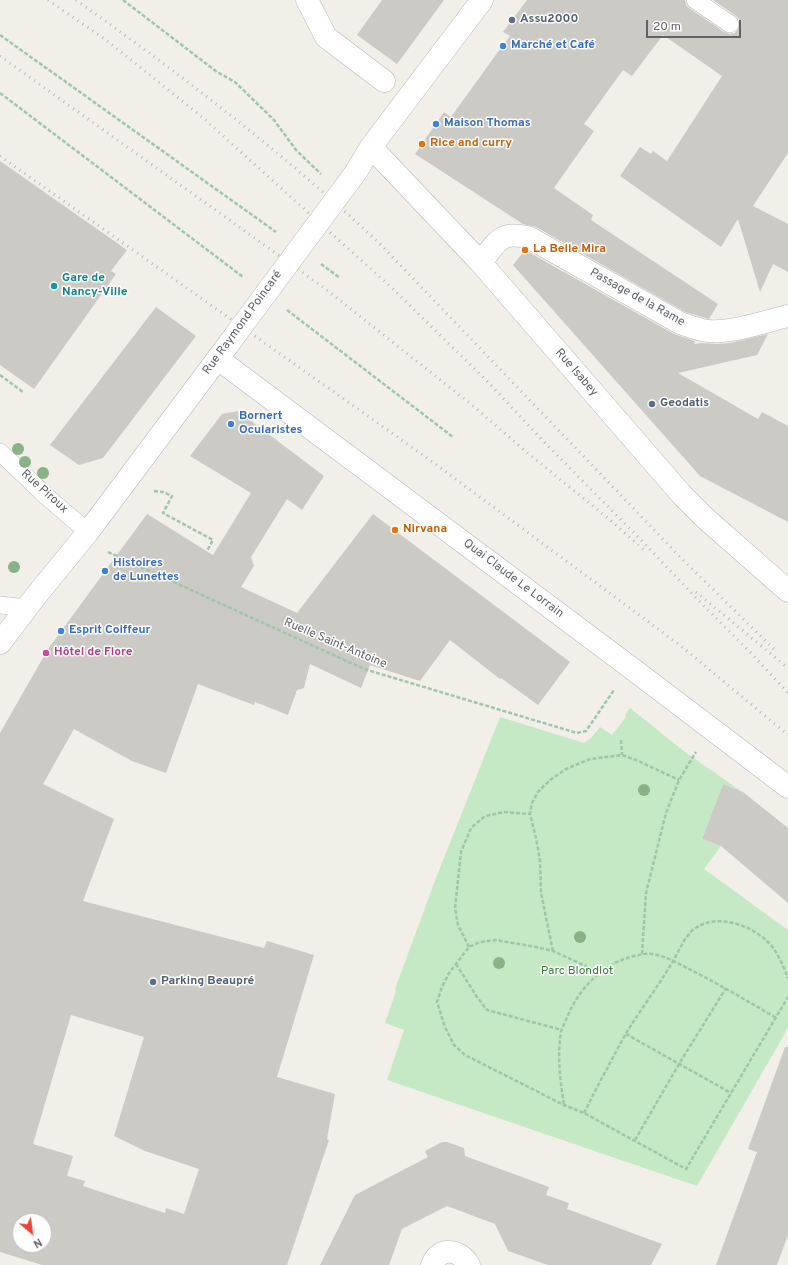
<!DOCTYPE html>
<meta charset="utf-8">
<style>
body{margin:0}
#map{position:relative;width:788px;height:1265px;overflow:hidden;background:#f1efe8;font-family:Overpass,sans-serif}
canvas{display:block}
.north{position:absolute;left:12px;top:1213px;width:40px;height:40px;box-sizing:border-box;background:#fff;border:1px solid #bfc1c3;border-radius:50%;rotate:151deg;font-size:11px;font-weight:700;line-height:16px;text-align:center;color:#5f6368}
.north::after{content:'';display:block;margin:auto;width:14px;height:18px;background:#ea4335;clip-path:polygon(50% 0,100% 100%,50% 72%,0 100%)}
.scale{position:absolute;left:646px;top:20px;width:95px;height:18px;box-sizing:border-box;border:2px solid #5f6368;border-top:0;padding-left:5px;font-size:12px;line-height:14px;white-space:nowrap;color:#5f6368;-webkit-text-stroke:3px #fff;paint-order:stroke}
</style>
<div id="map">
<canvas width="788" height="1265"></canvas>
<div class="north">N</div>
<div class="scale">20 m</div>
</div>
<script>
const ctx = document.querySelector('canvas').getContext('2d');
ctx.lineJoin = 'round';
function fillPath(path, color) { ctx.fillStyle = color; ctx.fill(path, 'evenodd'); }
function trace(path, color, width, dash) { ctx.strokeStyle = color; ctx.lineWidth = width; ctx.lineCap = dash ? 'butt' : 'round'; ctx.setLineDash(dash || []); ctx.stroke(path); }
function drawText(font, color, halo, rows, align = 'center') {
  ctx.font = font + ' Overpass,sans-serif'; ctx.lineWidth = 3; ctx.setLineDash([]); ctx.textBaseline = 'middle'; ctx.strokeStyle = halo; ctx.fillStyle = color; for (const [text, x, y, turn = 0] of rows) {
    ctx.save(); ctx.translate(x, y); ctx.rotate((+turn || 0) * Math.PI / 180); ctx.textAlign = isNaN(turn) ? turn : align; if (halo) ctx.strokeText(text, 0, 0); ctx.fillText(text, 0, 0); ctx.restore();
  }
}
fillPath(new Path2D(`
 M630,708L685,752L741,791L723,784L702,839L721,846L704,869L788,930V1028L697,1186L387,1080L404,1030L385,1023L396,991L395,989L436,878L500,717L584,743L591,738L600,727L612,735L626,717L625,715Z`), '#c5e8c5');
fillPath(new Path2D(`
 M382,0H444L397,64L357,35Z
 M527,0H685L686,5L689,8L724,32L730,34L735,33L738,29L740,24L739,19L736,16L713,0H788V153L753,206L788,224V272L773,264L760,292L738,219L721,247L620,176L640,147L651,154L653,151L667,161L722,76L663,35L632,76L623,70L584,124L594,131L554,188L593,215L591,220L718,304L709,319L685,312L536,227L523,224L415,154L444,112L451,117L495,56L510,36L503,32Z
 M0,161L127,250L111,271L116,274L34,389L0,365Z
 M525,250L674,334L695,341L694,344L701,343L717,344L730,343L768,334L757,355L678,373L758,419L762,412L788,426V522L700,476L513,265Z
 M156,307L196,336L103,458L79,465L50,445Z
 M238,411L324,476L302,510L287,499L251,557L254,566L241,587L297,613L373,514L570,662L538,705L501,678L500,679L450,640L420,681L370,665L361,688L310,664L304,688L297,690L288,715L255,702L254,705L198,684L166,773L132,761L74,729L43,784L114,819L83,901L264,948L267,941L314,955L277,1077L335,1094L327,1139L329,1140L287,1265H42L0,1252V733L48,649L147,514L213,555L251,493L190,456L222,414ZM71,1015L144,1037L114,1136L145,1151L199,1169L184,1214L166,1208L165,1213L83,1186L85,1181L67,1176L73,1156L33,1144ZM20,1221H44V1245H20Z
 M723,784L743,792L788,828V903L721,846L702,839Z
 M785,1047H788V1235L777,1265H716L757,1152L748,1149Z
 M442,1142H447L464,1148L465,1156L549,1187L546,1195L569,1203L567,1209L662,1244L651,1265H548L508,1251L495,1224L447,1206L402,1229L389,1265H320L355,1195L428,1157L425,1151Z`), '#cccac5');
const lane = new Path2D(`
 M695,0L730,24
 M0,452L46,496L88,532
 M0,605L26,608`);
const street = new Path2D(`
 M307,0L326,37L384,81
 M371,147L481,263L682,495L705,518L788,591
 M481,263C497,241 501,230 530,238L680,323C689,326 698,330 708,331C733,333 763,322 788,316
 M218,359L630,667L788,787
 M432,1265C439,1246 460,1249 469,1265`);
const secondary = new Path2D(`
 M356,172L371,147L482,0
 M0,643L35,597L88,532L230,342`);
trace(lane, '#b5b8bc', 18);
trace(street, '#b5b8bc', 23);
trace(secondary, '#b6babf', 23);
trace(new Path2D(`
 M123,0L217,72L235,82L274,120L296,150L321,174
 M0,35L276,232
 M0,93L243,277
 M321,264L340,278
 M287,310L453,437
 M0,375L23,392
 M154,491L163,492L172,496L163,513L213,540L207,551
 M108,552L364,669L577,733L586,731L614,690
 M621,740L622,755
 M469,947L458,925L455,908L461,852L471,828L485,816L504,812L530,814
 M553,951L541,893L540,860L536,838L530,814L532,803L538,792L550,780L566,769L590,759L622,755L636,760L679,780
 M642,954L646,893L666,813L679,780L696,752
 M456,964L477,997L487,1010L562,1030
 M599,972L553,951L536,947L496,940L480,942L469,947L449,973L442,987L437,1002L445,1027L454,1045L465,1055L564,1105L584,1113L686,1169L788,997
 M626,1034L731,1093
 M564,1104C560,1080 557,1056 561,1032C563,1026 566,1020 568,1015C581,986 603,964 634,956C640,955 645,953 652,954C666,956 679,964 691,970C720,985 748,1001 776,1018
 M584,1113C597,1087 611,1061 625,1035C640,1010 658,987 673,961C680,950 685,934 697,927C718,914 750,925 767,941C777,950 783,966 788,978
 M635,1140L679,1064L726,988`), '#9cc7a9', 2.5, [4, 2]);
trace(lane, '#fff', 17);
trace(street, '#fff', 22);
trace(secondary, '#fff', 22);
trace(new Path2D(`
 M48,0L106,40L202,117L392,288L486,380L547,445L644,543L699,601L752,654L788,693
 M76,0C183,76 286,155 381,245L682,559L775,650
 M0,56L323,287L472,405L530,455L609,519L644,550
 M0,156L423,455L538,540L681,646L788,735
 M696,592L788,668`), '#b6b7b8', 3, [1, 5]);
const secondaryBridge = new Path2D(`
 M230,342L356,172`);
trace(secondaryBridge, '#b6babf', 23, []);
trace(secondaryBridge, '#fff', 22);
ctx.fillStyle = '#89b387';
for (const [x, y] of [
 [18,449],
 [25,462],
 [43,473],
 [14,567],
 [644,790],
 [580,937],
 [499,963]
]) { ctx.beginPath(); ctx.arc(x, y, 6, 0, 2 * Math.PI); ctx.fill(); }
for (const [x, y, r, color] of [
 [512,20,4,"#5c6f8a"],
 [503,46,4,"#3f7fe0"],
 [436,124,4,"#3f7fe0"],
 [422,144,4,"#e8710a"],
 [525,250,4,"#e8710a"],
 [54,286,4,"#0f9aa8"],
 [652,404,4,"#5c6f8a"],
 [231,424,4,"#3f7fe0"],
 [395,530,4,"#e8710a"],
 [105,571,4,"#3f7fe0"],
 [61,631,4,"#3f7fe0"],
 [46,653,4,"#d1479c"],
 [153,982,4,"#5c6f8a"]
]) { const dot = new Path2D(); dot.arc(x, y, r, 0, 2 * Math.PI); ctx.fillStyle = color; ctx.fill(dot); trace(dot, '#fff', 1.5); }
drawText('bold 12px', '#4e5e75', '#fff', [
 ["Assu2000",520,20],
 ["Geodatis",660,404],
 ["Parking Beaupré",161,982]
], 'left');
drawText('bold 12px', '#366cbe', '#fff', [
 ["Marché et Café",511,46],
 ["Maison Thomas",444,124],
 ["Bornert",239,417],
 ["Ocularistes",239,431],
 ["Histoires",113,564],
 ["de Lunettes",113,578],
 ["Esprit Coiffeur",69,631]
], 'left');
drawText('bold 12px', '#c56008', '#fff', [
 ["Rice and curry",430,144],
 ["La Belle Mira",533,250],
 ["Nirvana",403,530]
], 'left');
drawText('bold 12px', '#0d838f', '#fff', [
 ["Gare de",62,279],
 ["Nancy-Ville",62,293]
], 'left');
drawText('12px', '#5f6368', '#fff', [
 ["Passage de la Rame",637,298,29],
 ["Rue Raymond Poincaré",243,323,-54],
 ["Rue Isabey",576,373,49],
 ["Rue Piroux",44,492,42],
 ["Quai Claude Le Lorrain",513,579,37],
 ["Ruelle Saint-Antoine",335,644,23]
]);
drawText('bold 12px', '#b23c85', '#fff', [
 ["Hôtel de Flore",54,653]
], 'left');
drawText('12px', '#348238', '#fff', [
 ["Parc Blondlot",577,972]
]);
</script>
